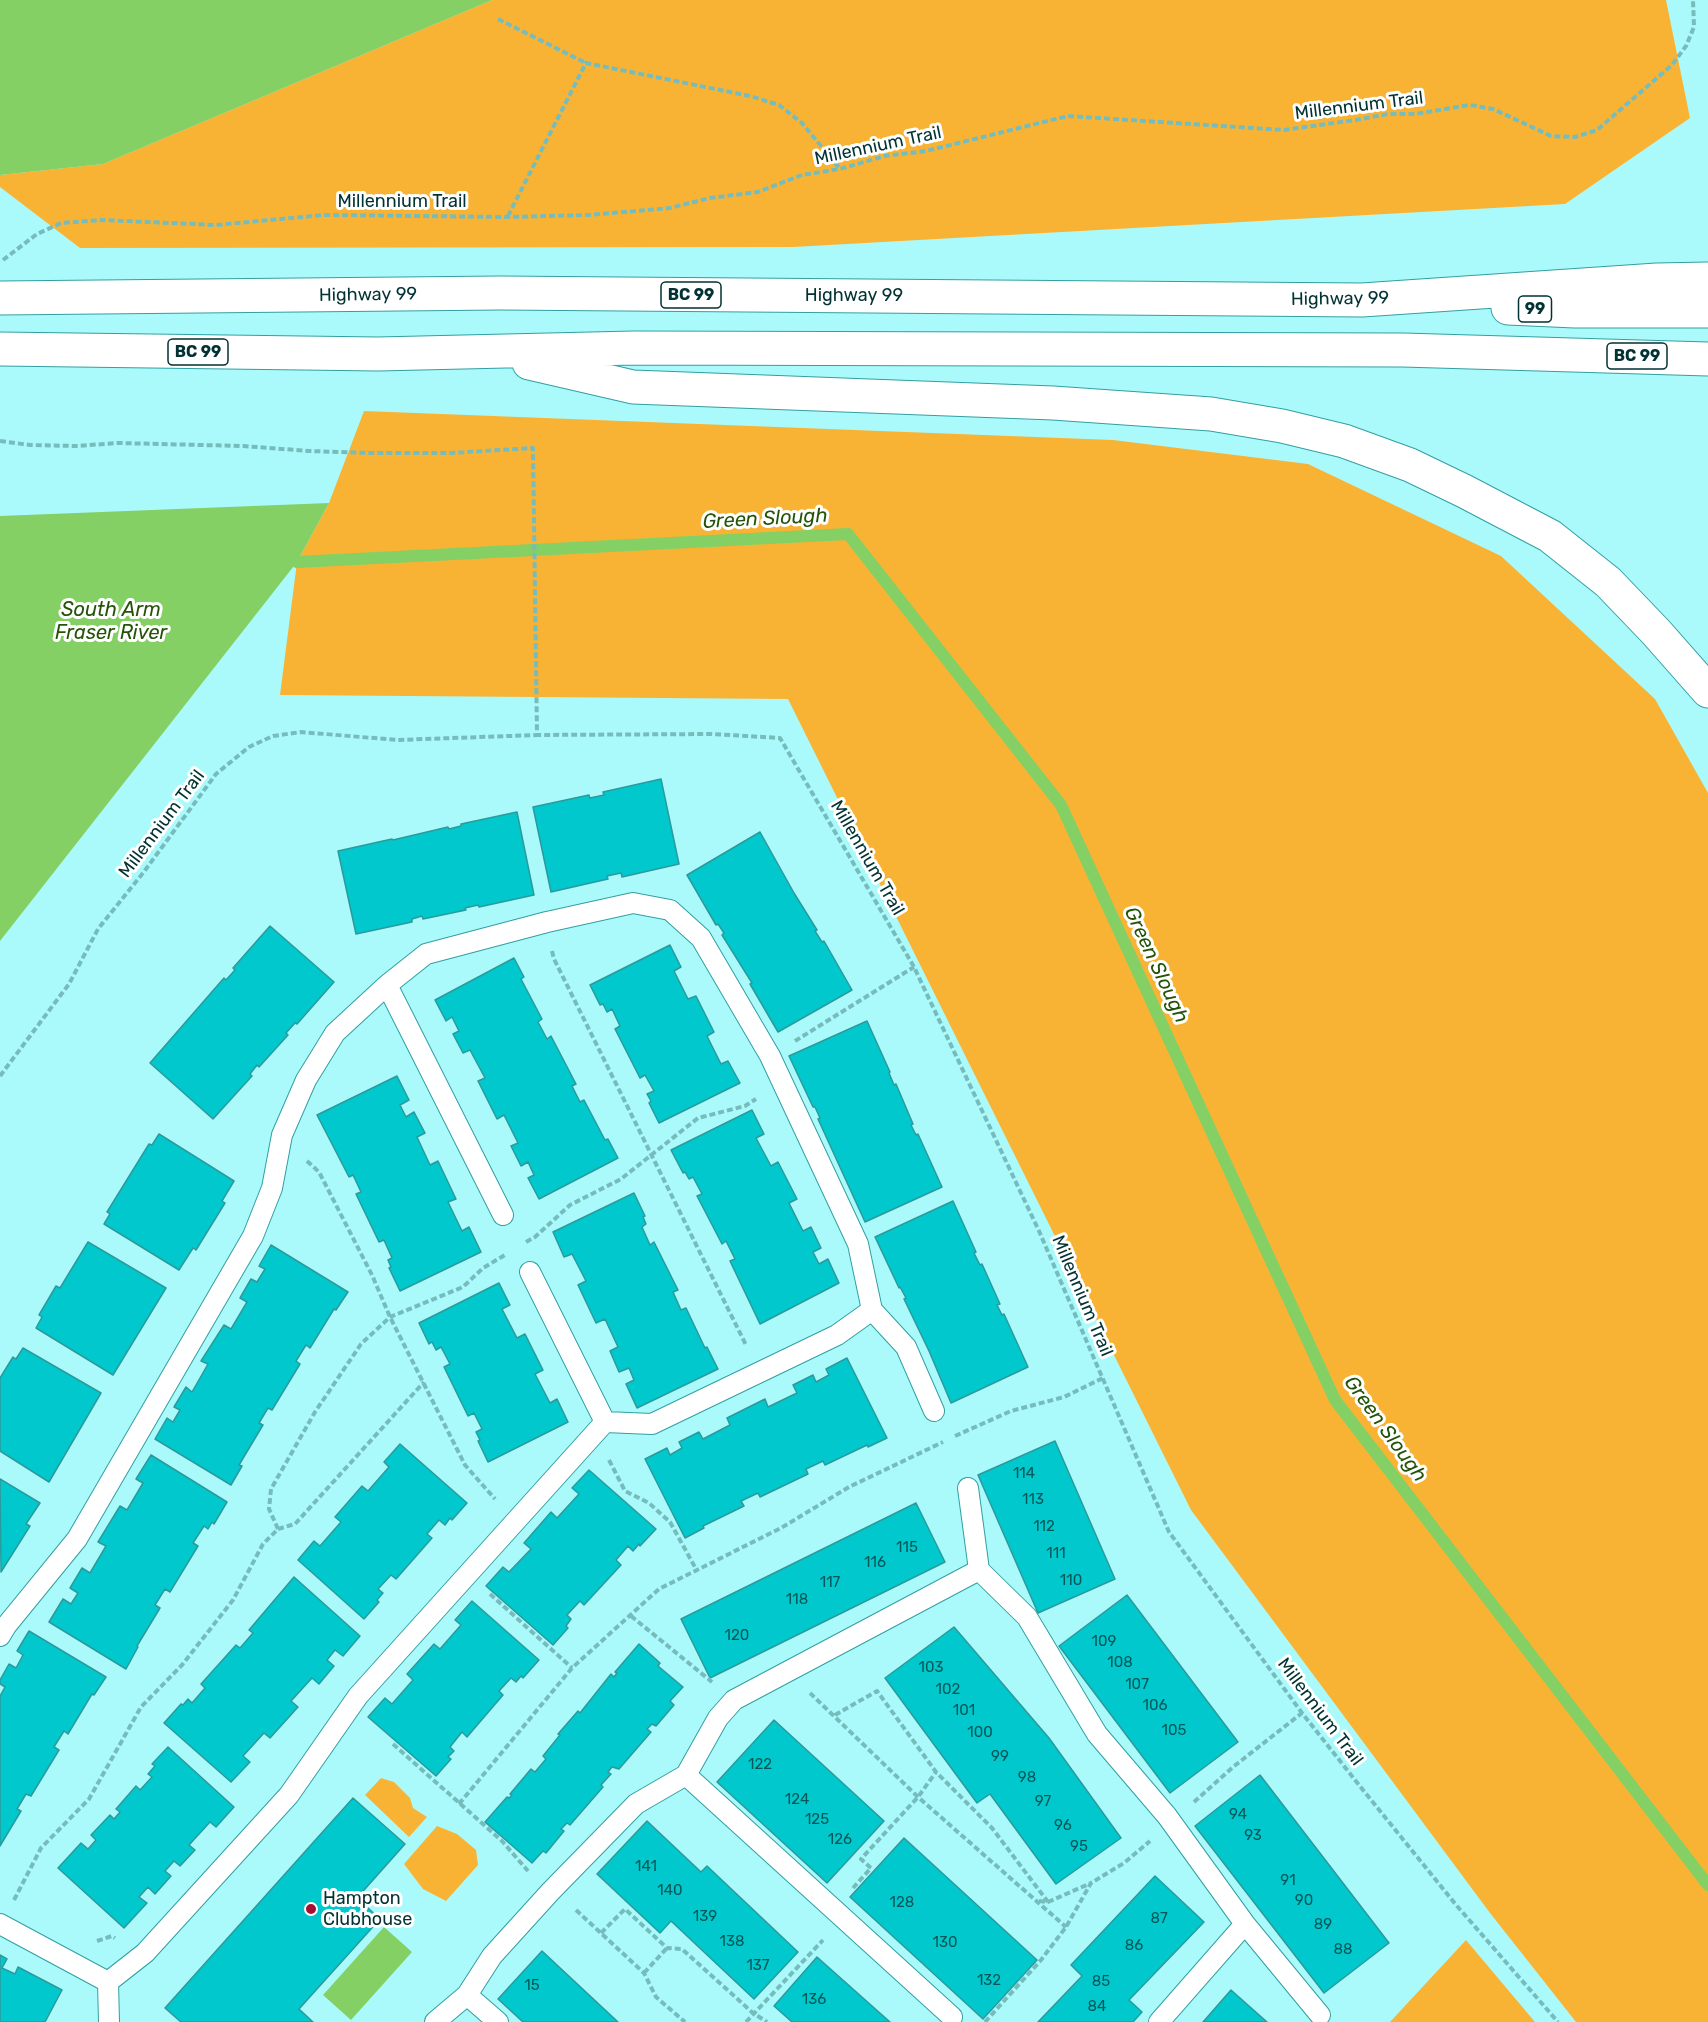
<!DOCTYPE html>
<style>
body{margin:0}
canvas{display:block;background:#abfafb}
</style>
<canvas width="1708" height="2022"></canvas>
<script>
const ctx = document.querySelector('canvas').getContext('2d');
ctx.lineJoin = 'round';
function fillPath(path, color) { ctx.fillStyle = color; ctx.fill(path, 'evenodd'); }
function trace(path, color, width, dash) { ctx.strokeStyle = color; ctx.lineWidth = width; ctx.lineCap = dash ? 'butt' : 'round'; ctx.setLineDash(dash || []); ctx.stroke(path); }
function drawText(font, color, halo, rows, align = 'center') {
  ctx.font = font + ' Rubik,sans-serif'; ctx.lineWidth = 6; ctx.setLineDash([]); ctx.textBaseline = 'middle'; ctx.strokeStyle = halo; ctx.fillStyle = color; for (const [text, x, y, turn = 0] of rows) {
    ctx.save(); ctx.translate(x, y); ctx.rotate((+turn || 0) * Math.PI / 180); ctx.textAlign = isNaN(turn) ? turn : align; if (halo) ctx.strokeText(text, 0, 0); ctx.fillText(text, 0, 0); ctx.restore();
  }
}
fillPath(new Path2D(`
 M492,0H1666L1690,118L1565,204L793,247L80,248L0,187V175L103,164Z
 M364,411L1113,440L1308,464L1501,556L1655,699L1708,793V2022H1576L1490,1913L1191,1510L788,699L280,695L297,562L329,503Z
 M381,1778L394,1782L410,1798L413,1808L427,1817L409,1837L365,1795Z
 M437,1826L457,1834L476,1850L478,1865L446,1901L423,1889L404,1864Z
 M1466,1940L1535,2022H1390Z`), '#f9b334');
fillPath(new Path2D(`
 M0,0H492L103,164L0,175Z
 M329,503L297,562L0,941V516Z
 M384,1927L412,1952L351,2020L323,1995Z`), '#84d064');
trace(new Path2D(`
 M297,562L848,534L1061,805L1335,1400L1708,1885`), '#84d064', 12);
const building = new Path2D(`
 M661,779L679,864L622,877L621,873L607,876L608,879L551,892L533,807L589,795L590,798L604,795L603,792Z
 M517,812L534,895L479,907L478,905L465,908L466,910L423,919L422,916L412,919V922L356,934L338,851L392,839L393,840L448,827L449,829L461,826V824Z
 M760,832L794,893L817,930L815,931L822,942L824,941L852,990L778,1032L750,984L752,983L722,935L724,933L718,924L716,925L687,875Z
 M270,926L334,982L297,1024L295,1023L286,1033L288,1035L259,1067L257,1065L250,1074L252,1076L213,1119L150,1063L224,978L226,980L235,970L233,968Z
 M670,945L681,967L674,971L688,999L696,996L714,1032L707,1036L721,1064L728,1061L740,1083L659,1123L649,1103L651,1101L647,1094L654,1091L645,1075L640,1078L615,1029L620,1026L612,1009L607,1012L603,1004L600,1005L590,985Z
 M514,958L524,977L521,979L542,1019L538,1022L547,1039L551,1036L576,1084L572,1086L580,1102L584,1100L605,1140L608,1139L618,1158L539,1199L528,1178L534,1175L528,1162L521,1166L511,1146L518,1143L504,1115L497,1119L478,1081L485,1078L470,1050L463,1053L453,1034L459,1031L452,1017L446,1021L435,1000Z
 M867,1021L890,1072L889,1073L894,1085L896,1084L913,1124L911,1125L916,1135L918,1134L942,1187L865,1222L818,1119L820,1118L815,1107H813L789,1056Z
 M397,1076L409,1100L400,1105L406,1117L414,1112L425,1133L417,1137L430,1165L438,1161L456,1199L448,1202L462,1231L469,1227L481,1252L400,1291L389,1268L391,1267L388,1260L392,1258L384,1240L379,1242L356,1194L361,1192L353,1175L349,1177L317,1115Z
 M752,1110L764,1134L756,1138L771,1166L778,1162L797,1199L789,1203L803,1231L811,1227L821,1248L813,1252L819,1264L828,1259L839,1283L760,1324L730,1261L735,1259L726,1241L722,1244L697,1196L702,1194L693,1177L689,1179L685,1172L683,1173L671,1150Z
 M159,1134L234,1181L222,1201L225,1203L196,1250L193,1248L179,1270L104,1224L110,1214L107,1212L149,1144L152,1145Z
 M634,1193L645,1216L643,1217L646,1224L642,1227L650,1245L654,1242L678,1290L673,1292L681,1310L686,1308L705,1348L707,1347L718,1369L637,1408L626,1384L634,1380L629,1368L619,1372L610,1351L618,1347L605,1319L596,1323L578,1285L586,1281L572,1254L564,1257L553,1232Z
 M953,1201L976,1252L974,1253L980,1265L982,1264L1000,1304L997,1305L1002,1315L1004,1314L1028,1367L951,1403L929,1351L904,1299L906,1298L900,1287L899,1288L875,1237Z
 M88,1242L166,1288L113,1375L36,1328L42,1317L39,1315L56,1286L60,1288Z
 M271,1245L348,1292L336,1310L334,1309L310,1348L306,1345L296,1361L300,1364L272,1410L268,1408L259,1423L263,1425L239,1465L242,1466L231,1485L155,1439L167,1418L173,1422L180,1410L174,1407L186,1387L192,1392L208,1364L201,1361L224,1325L231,1329L247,1302L240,1298L251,1279L257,1282L265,1269L259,1266Z
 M499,1283L510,1305L502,1309L517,1338L525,1334L543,1370L535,1374L550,1403L557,1399L568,1422L488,1462L478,1441L480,1440L476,1432L482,1429L474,1413L468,1416L444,1367L450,1364L441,1347L436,1350L432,1342L429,1344L419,1323Z
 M23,1348L101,1393L49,1482L0,1451V1378L13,1357L16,1359Z
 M847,1358L887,1438L868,1447L867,1445L825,1465L823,1461L806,1469L808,1474L760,1497L758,1493L741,1501L744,1506L703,1526L704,1528L685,1538L645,1459L667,1448L670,1455L682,1448L679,1442L699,1432L703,1439L730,1425L727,1418L765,1399L768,1407L797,1393L793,1385L813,1375L816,1382L829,1375L826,1369Z
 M1055,1441L1115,1579L1038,1613L978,1475Z
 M400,1444L467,1503L452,1520L450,1518L445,1525L439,1520L427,1534L432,1538L396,1579L391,1575L378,1589L383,1593L377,1600L379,1602L364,1619L298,1560L314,1541L320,1546L341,1522L335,1517L362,1486L368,1491L389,1467L384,1462Z
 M151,1455L227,1502L214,1524L212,1522L208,1529L204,1526L193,1543L198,1546L170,1592L165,1589L155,1605L160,1608L137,1646L138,1647L126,1669L49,1622L63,1599L71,1604L78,1593L70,1588L82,1568L90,1573L106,1546L98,1542L120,1506L127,1510L143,1483L136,1479Z
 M589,1470L656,1529L640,1546L639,1544L633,1551L628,1546L616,1560L621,1565L584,1605L580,1601L567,1615L571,1619L566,1626L568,1628L553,1645L486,1586L503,1567L509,1572L531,1549L524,1543L551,1512L557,1518L579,1494L572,1488Z
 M0,1479L40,1503L26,1524L30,1526L1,1572Z
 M916,1503L945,1562L710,1678L681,1619Z
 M294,1577L360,1636L343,1656L335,1650L327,1660L334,1666L319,1684L312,1678L291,1701L298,1707L270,1738L264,1733L243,1756L250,1762L231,1782L164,1723L181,1704L183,1705L188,1699L192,1703L205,1688L201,1684L236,1645L240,1648L253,1633L249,1630Z
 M1127,1595L1238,1742L1170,1793L1059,1646Z
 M472,1601L539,1660L523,1678L521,1676L516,1682L511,1678L499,1691L503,1695L467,1737L462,1732L450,1747L454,1751L448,1757L451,1759L436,1776L368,1717L385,1698L392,1704L413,1680L407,1674L434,1644L440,1649L461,1625L455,1620Z
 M954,1627L1049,1738L1121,1838L1056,1884L990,1794L977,1803L885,1678Z
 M29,1631L106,1677L94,1695L92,1694L68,1734L64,1731L54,1747L59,1750L31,1796L26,1794L17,1809L21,1811L0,1846V1696L5,1687L0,1684V1680L9,1664L16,1668L23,1655L17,1651Z
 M639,1644L660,1663L658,1666L683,1687L670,1701L674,1705L656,1726L652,1724L647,1729L651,1732L619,1769L612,1767L608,1772L611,1774L601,1785L603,1787L570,1825L567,1823L561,1829L564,1831L546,1853L543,1851L532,1863L485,1822L507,1797L509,1798L512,1795L510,1794L531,1769L535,1772L546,1759L543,1756L560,1735L558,1734L578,1711L580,1713L611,1674L614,1677L617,1673L615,1672Z
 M774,1720L884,1821L827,1883L717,1782Z
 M168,1747L234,1807L216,1827L210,1822L189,1845L195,1850L180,1866L174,1861L165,1871L171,1876L155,1894L148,1887L139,1897L147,1903L124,1928L58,1868L81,1843L88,1849L96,1840L91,1835L110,1815L114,1819L120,1812L116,1809L136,1786L140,1790L152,1777L148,1774L155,1766L152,1764Z
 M1260,1775L1389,1943L1324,1993L1195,1826Z
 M353,1798L405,1844L357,1898L380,1919L299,2009L313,2022H181L165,2008Z
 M647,1821L701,1872L707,1866L798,1952L754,1999L671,1921L660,1933L597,1874Z
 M904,1838L1037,1960L983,2019L850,1897Z
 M1155,1876L1204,1922L1129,2000L1142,2012L1133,2022H1038L1082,1976L1071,1965Z
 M542,1951L618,2022H523L498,1999Z
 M0,1955L7,1959L2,1968L15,1974L18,1967L62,1990L45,2022H0Z
 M817,1957L890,2022H792L774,2006Z
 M1231,1990L1267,2022H1203Z`);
fillPath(building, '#00c8cc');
trace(building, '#2b9a9c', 1.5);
const lane = new Path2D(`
 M503,1215L387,985L426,954L547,922L633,903L670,910L701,938L770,1056L858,1244L872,1310L906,1347L934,1411
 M530,1272L605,1422
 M968,1488L979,1570L1027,1617L1097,1734L1167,1816L1245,1924L1320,2015
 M0,1636L6,1626L77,1539L253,1236L272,1188L282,1135L306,1080L335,1033L387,985
 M686,1775L952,2017
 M0,1924L108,1982L109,2022
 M108,1982L145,1953L289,1795L358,1696L605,1422L652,1424L837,1335L872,1310
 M467,1995L498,2022
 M435,2022L467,1995L492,1956L551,1891L636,1804L686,1775L718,1718L734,1700L979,1570
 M1159,2022L1245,1924`);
const highway = new Path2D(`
 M0,298L500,293L1362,300L1657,280L1708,279
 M1508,308L1575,311H1708
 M0,349L378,354L634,348L1403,350L1708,359
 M529,363L633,387L1053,403L1211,414L1282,426L1344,441L1410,465L1464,491L1550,536L1608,582L1656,632L1708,691`);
trace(lane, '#329fa2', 22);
trace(highway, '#329fa2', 35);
trace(new Path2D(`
 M498,19L586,63
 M508,216L586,63L750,96L779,105L802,123L840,169
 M3,260L37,234L61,223L102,220L216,225L324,215L508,217L589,215L670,208L710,198L758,192L802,175L840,169L885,156L926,151L1068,116L1284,130L1356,120L1388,114H1415L1470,105L1493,109L1551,136L1575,137L1597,130L1672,65L1686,46L1694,27L1693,0
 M0,441L30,445L76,446L118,443L243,446L309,451L370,453H450L533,448L537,735L712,734L780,738L914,967L1039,1231L1169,1532L1302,1713L1363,1790L1457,1906L1558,2022
 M552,951L554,959L746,1345
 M795,1041L914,967
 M0,1076L69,984L98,929L143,873L216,774L249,747L273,736L301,732L397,740L537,735
 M307,1161L319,1172L372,1275L390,1317L465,1465L495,1499
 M526,1242L535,1237L570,1205L621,1179L698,1118L745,1106L756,1099
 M955,1436L1011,1411L1064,1397L1103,1378
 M609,1460L625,1491L649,1503L670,1522L696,1569
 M278,1529L269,1509L271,1489L315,1412L361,1344L390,1317L463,1287L483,1268L505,1255
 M490,1594L572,1668
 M631,1616L712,1682
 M810,1693L918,1797L1066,1927
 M835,1715L877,1691L936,1772L992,1828L1048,1902
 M393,1744L502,1841L528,1871
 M1194,1802L1233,1767L1302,1713
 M459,1804L572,1668L659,1589L781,1528L849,1487L943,1442
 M853,1888L871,1868L861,1859L918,1797L936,1772
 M14,1900L41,1848L89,1799L141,1707L182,1665L233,1600L263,1544L278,1529L295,1524L424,1382
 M1039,1901L1048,1902L1091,1883
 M576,1910L644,1973L656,1997L685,2022
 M601,1933L625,1909L667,1948L682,1949L753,2013L767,2022
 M97,1941L112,1936L115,1938
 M644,1973L667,1948
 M746,2022L823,1940
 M985,2022L1041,1960L1066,1927L1091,1883L1124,1863L1150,1841`), '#77bcbd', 4, [6, 3]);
trace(lane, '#fff', 20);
trace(highway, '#fff', 33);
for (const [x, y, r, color] of [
 [311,1909,6,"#a70e33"]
]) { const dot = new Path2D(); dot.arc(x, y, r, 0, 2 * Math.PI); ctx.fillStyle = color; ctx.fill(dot); trace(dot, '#fff', 2); }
drawText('15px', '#025859', null, [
 ["114",1024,1474],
 ["113",1033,1500],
 ["112",1044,1527],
 ["115",907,1548],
 ["111",1056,1554],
 ["116",875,1563],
 ["110",1071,1581],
 ["117",830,1583],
 ["118",797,1600],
 ["120",737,1636],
 ["109",1104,1642],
 ["108",1120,1663],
 ["103",931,1668],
 ["107",1137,1685],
 ["102",948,1690],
 ["106",1155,1706],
 ["101",964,1711],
 ["105",1174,1731],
 ["100",980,1733],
 ["99",1000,1757],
 ["122",760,1765],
 ["98",1027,1778],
 ["124",797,1800],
 ["97",1043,1802],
 ["94",1238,1815],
 ["125",817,1820],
 ["96",1063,1826],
 ["93",1253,1836],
 ["126",840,1840],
 ["95",1079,1847],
 ["141",646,1867],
 ["91",1288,1881],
 ["140",670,1891],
 ["90",1304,1901],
 ["128",902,1903],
 ["139",705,1917],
 ["87",1159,1919],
 ["89",1323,1925],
 ["138",732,1942],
 ["130",945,1943],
 ["86",1134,1946],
 ["88",1343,1950],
 ["137",758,1966],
 ["132",989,1981],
 ["85",1101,1982],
 ["15",532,1986],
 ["136",814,2000],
 ["84",1097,2007]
]);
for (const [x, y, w] of [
 [691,295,60],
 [1535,309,33],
 [198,352,60],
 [1637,356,60]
]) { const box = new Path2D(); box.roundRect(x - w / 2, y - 13, w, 26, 4.5); ctx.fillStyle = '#fff'; ctx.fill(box); trace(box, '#023233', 1.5); }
drawText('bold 16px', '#023233', null, [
 ["BC 99",691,295],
 ["99",1535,309],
 ["BC 99",198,352],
 ["BC 99",1637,356]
]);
drawText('18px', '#023233', '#fff', [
 ["Millennium Trail",1359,106,-7],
 ["Millennium Trail",878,146,-12],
 ["Millennium Trail",402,202],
 ["Highway 99",368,295,-1],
 ["Highway 99",854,296],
 ["Highway 99",1340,299,-1],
 ["Millennium Trail",162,824,-53],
 ["Millennium Trail",867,858,60],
 ["Millennium Trail",1082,1296,67],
 ["Millennium Trail",1320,1712,53]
]);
drawText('18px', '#023233', '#fff', [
 ["Hampton",323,1899],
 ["Clubhouse",323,1920]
], 'left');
drawText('italic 20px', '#245408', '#fff', [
 ["Green Slough",765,519,-3],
 ["South Arm",111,610],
 ["Fraser River",111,633],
 ["Green Slough",1156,965,65],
 ["Green Slough",1385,1429,54]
]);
</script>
